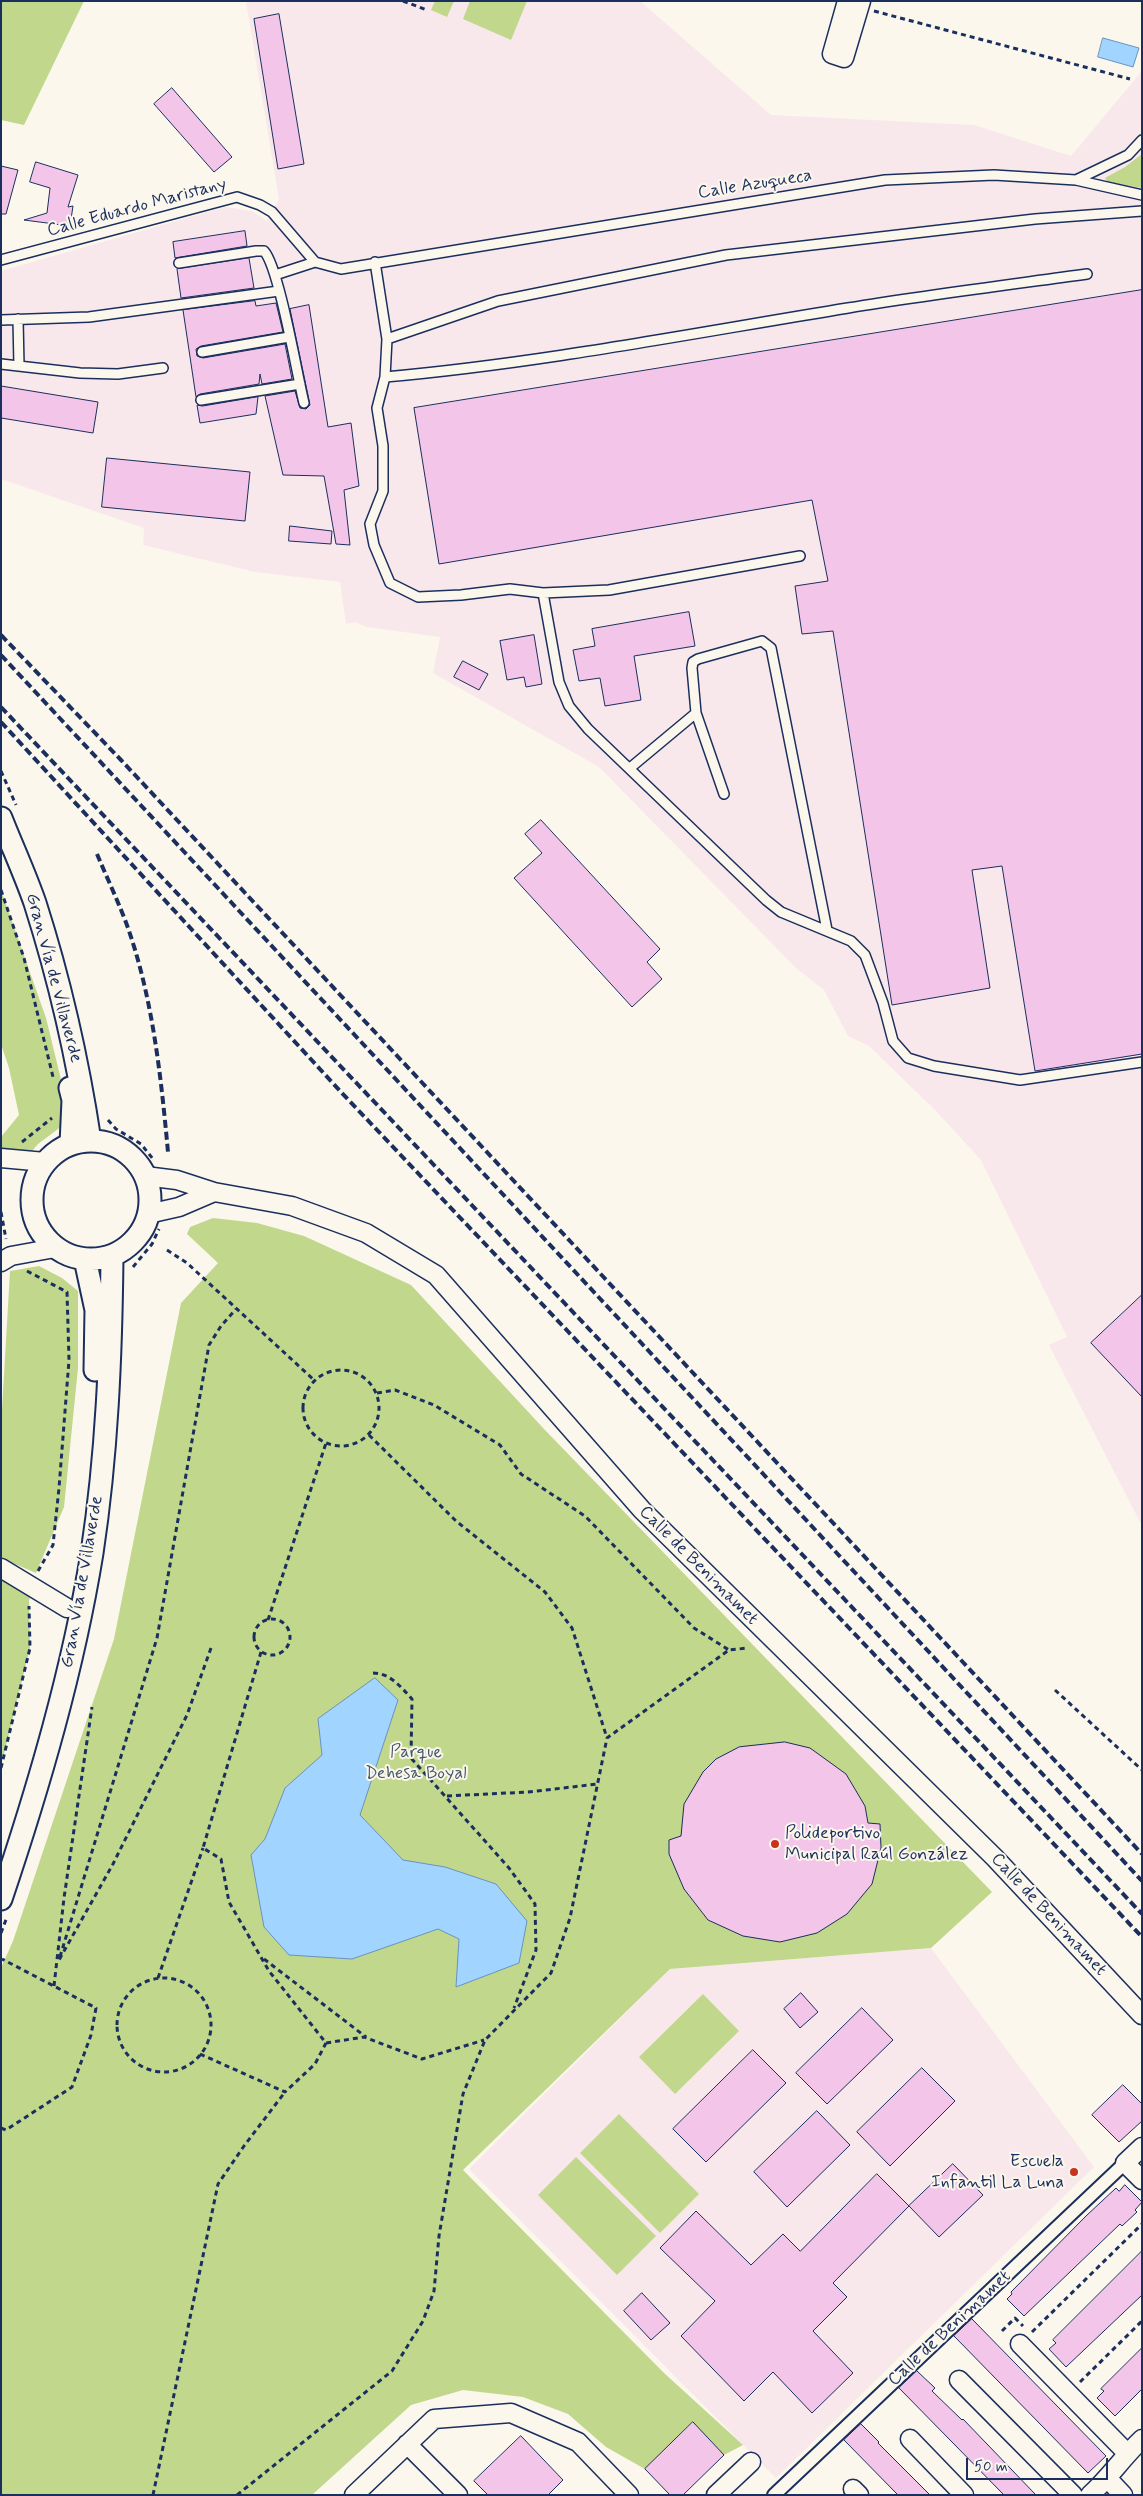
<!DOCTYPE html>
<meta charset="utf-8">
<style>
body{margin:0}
#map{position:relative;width:1143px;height:2496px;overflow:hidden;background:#fbf7ec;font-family:Mynerve,sans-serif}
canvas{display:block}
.frame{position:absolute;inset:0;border:2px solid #1b2f5e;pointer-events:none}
.scale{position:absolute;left:966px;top:2458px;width:142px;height:22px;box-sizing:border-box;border:2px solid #1b2f5e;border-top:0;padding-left:6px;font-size:15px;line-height:18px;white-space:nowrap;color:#1b2f5e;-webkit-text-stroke:4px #fbf7ec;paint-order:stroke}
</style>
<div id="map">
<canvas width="1143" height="2496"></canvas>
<div class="frame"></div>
<div class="scale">50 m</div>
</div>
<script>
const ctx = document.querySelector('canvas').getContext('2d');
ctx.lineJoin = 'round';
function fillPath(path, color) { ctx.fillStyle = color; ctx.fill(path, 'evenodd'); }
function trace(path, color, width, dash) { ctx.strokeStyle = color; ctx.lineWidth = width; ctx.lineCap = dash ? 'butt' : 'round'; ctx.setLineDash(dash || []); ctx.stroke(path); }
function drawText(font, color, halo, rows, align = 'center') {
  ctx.font = font + ' Mynerve,sans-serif'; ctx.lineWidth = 4; ctx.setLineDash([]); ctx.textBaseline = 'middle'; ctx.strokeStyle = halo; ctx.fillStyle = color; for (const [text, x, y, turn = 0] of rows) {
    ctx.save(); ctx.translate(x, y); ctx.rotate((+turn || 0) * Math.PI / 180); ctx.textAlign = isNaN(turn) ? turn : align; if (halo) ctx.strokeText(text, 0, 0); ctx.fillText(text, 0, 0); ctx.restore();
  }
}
fillPath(new Path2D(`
 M246,1H640L771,115L974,125L1071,156L1142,71V1526L1049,1345L1067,1337L981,1160L934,1109L869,1046L848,1036L824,990L796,968L599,767L433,673L440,637L367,627L355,622L346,624L340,582L255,572L143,545L144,528L1,479V271L225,207L252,211L267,221L279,199Z
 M931,1948L1094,2167L776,2478L469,2169L670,1969Z`), '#f9e8eb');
fillPath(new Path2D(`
 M1,1H84L24,125L1,120Z
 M435,1H454L447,17L431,10Z
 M470,1H527L511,40L463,19Z
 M1142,154V188L1108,182L1105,178L1125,167Z
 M1,890L46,1018L66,1100V1123L38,1144L27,1157L6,1151L1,1147V1137L19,1115L9,1068L1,1044Z
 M213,1218L257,1223L304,1236L411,1285L544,1429L992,1892L931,1948L670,1969L463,2170L664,2373L743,2445L724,2455L692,2422L645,2469L606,2447L568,2414L523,2397L463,2390L411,2405L312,2495H1V1968L13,1941L114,1639L181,1303L218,1263L187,1234L190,1227Z
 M39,1266L62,1278L78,1291V1368L64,1507L36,1573L1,1558V1427L10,1271Z
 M1,1580L32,1589L29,1601L30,1648L1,1766Z
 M703,1994L739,2031L675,2094L639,2057Z
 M619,2114L699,2194L660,2233L580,2153Z
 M576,2157L656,2236L617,2275L538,2195Z`), '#c1d78c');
const water = new Path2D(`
 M1103,38L1139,48L1133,67L1098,57Z
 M375,1678L398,1700L360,1815L403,1860L445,1867L496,1884L527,1921L519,1963L456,1987L459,1939L438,1929L352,1959L289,1955L264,1927L251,1855L265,1839L285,1788L322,1755L318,1719Z`);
fillPath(water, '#a1d4ff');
trace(water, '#6b92bf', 1);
const building = new Path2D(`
 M279,14L304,164L278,169L254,19Z
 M172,88L232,157L214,172L154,104Z
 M36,162L78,175L68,207L73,206L70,226L24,220L47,213L50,188L30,182Z
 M1,166L18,170L6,214H1Z
 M245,231L247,246L175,258L173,242Z
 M249,258L254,288L181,298L177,269Z
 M1142,290V1054L1035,1071L1002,866L972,870L990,988L892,1005L833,631L802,634L795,586L828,581L812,500L439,564L414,408Z
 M255,301L256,306L276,303L283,332L201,346L196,349L197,356L203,358L285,344L292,379L262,384L260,374L259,384L200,394L196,397L183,310Z
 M309,305L328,427L351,423L359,486L344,490L350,545L336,544L324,476L283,475L265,396L295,391L300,408L306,409L310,405L290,309Z
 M1,386L98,402L93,433L1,418Z
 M258,397L256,414L200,423L197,405L202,406Z
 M107,458L250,472L245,521L102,507Z
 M290,526L332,531L331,544L289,541Z
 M689,612L695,646L634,656L641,700L605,706L600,678L579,681L573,650L595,646L592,629Z
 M534,635L542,684L526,687L524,677L507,680L500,641Z
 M463,661L488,674L479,690L454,677Z
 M541,820L660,949L647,962L662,979L632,1007L514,878L542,853L525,834Z
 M1142,1295V1397L1091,1343Z
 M785,1742L810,1748L846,1774L865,1806L868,1823L880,1824L881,1848L872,1884L847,1914L817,1933L780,1942L743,1936L708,1920L684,1889L669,1854V1840L681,1836L684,1804L703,1772L716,1759L739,1747Z
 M801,1993L818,2012L800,2028L784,2009Z
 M862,2008L893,2040L827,2104L796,2073Z
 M753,2050L786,2083L706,2162L673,2129Z
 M922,2068L955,2101L890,2166L857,2132Z
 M1123,2085L1142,2104V2121L1119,2142L1092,2115Z
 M817,2111L850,2145L787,2207L754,2172Z
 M953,2164L983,2195L939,2237L909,2206Z
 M877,2174L909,2206L833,2283L847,2297L813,2331L853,2373L812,2413L773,2372L744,2401L681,2336L715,2301L660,2248L696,2211L751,2265L783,2234L800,2251Z
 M1125,2185L1142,2202L1135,2210L1137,2212L1122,2226L1120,2224L1024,2316L1007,2299L1012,2294L1011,2292L1086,2216L1116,2188L1119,2191Z
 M1142,2251V2295L1066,2367L1049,2349L1056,2343L1053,2340Z
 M642,2293L670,2323L651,2340L624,2311Z
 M972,2319L1106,2456L1088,2473L954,2336Z
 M1142,2348V2389L1115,2416L1097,2398L1104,2391L1101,2389Z
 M917,2371L935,2388L932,2391L962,2420L963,2419L1036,2495H1004L899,2388Z
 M693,2422L724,2455L683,2495H670L645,2469Z
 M861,2424L879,2442L878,2443L930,2495H898L844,2440Z
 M521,2436L563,2480L548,2495H488L474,2481Z`);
fillPath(building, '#f3c5e8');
trace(building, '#1b2f5e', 1);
const service = new Path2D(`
 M1076,180L1128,155L1142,140
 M1,260L237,197L260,205L272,212L315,262L341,269L885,180L994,175L1076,180L1142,195
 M375,262L387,339L385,377L377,408L383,446V491L370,524L374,545L390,583L418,597L461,595L510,589L543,593L559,682L569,706L588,729L766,900L781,912L851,941L865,955L883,1003L893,1041L908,1058L934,1066L1020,1080L1142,1062
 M179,263L256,251H264C279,267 297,375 304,403
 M275,275L315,262
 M18,319L19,366
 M1,320L89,317L279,291
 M387,339L498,301L726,255L1035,219L1142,211
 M202,352L289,337
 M1,364L80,373L118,374L163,368
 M385,377C541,363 694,333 848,308C927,295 1007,285 1087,274
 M201,400L300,384
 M543,593L609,590L800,556
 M696,713L724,794
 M630,768L696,713L692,668L693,662L698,659L762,641L771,648L827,930`);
const pedestrian = new Path2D(`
 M774,2495L1125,2163`);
const minor = new Path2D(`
 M847,1L832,54L844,58L861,1
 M1,1158L45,1162
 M145,1176L177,1180L214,1192L292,1206L366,1233L436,1275L642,1510L995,1858L1142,2015
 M148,1214L179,1207L214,1192
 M1,1262L11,1256L55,1248
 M1,1568L67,1608
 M1142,2147L1125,2163L1142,2180
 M1020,2344L1127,2453
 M959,2380L1073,2495
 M910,2439L964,2495
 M407,2444L458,2495
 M1108,2479L1123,2495
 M853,2489L859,2495
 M354,2495L434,2419L511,2413L578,2442L629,2495
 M716,2495L751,2462
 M1090,2495C1109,2478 1123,2457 1142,2439`);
const tertiary = new Path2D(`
 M1,818C12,846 25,874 35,903C60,981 78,1061 90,1141
 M70,1088L73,1100L71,1144
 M32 1200a59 59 0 1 1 118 0a59 59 0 1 1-118 0Z
 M85,1259L96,1310L95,1370
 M1,1899C39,1786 73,1670 92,1553C107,1454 111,1355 112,1256`);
trace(service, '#1b2f5e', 12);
trace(pedestrian, '#1b2f5e', 16);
trace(minor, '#1b2f5e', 21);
trace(tertiary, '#1b2f5e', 25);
trace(new Path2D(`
 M403,1L427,10
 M874,11L1130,79
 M1,771L16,805
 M1,890L24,958L53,1077
 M108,1120L116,1129L141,1144L153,1159
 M22,1142L52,1118
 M1,1212L6,1239
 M167,1250L187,1263L314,1380
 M133,1267L152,1244L159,1229
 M27,1271L67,1292L69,1360L59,1488L53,1545L38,1571
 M303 1408a38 38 0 1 1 76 0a38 38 0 1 1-76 0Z
 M377,1393L395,1390L434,1405L500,1445L521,1474L585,1516L694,1628L729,1650
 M369,1435L456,1521L545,1592L572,1628L607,1738
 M254 1637a18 18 0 1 1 36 0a18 18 0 1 1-36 0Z
 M268,1620L326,1443
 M211,1648L187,1715L113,1864L59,1960L157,1638L209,1345L221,1326L236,1309
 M261,1652L203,1848L221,1859L229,1902L269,1971L326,2043L364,2037L422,2059L484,2040
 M373,1673C390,1673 401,1687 412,1699L411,1758L509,1868L535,1904L536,1950L514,2008
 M1055,1690L1142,1770
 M1,1768L30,1648L29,1606
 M447,1796L528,1792L598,1784
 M1,1933L7,1917
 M264,1959L366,2037
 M158,1978L203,1848
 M117 2025a47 47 0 1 1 94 0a47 47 0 1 1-94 0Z
 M54,1986L64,1898L92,1707
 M200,2054L285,2092L315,2064L326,2043
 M1,2128L6,2130L72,2087L91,2035L96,2008L2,1959
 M1002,2331L1015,2318L1023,2326
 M1032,2332L1142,2224
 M1080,2382L1142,2321
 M153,2495L218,2184L244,2146L285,2092
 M237,2495L392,2371L423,2321L434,2291L439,2236L463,2094L485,2040L551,1973L570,1918L607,1738L729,1650L748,1648`), '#1b2f5e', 3, [5, 4]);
trace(service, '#fbf7ec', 9);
trace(pedestrian, '#fbf7ec', 12);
trace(minor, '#fbf7ec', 18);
trace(tertiary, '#fbf7ec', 21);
trace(new Path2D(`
 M1,635L121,760L1142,1854
 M1,655L1142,1881
 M1,707L1142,1914
 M1,722L341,1092L1142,1937
 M97,854C107,878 119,903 128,928C153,1000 161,1077 168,1152`), '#1b2f5e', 4, [8, 4]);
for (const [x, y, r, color] of [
 [775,1844,5,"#c8321e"],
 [1074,2172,5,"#c8321e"]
]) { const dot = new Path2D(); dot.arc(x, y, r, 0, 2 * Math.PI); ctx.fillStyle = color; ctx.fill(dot); trace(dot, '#fbf7ec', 2); }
drawText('18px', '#1b2f5e', '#fbf7ec', [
 ["Calle Azuqueca",755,185,-9],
 ["Calle Eduardo Maristany",137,208,-15],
 ["Gran Vía de Villaverde",53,978,75],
 ["Calle de Benimamet",698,1566,45],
 ["Gran Vía de Villaverde",83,1582,-80],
 ["Calle de Benimamet",1048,1915,47],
 ["Calle de Benimamet",950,2329,-43]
]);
drawText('18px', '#44596a', '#fbf7ec', [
 ["Parque",416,1753],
 ["Dehesa Boyal",416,1774]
]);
drawText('18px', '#1b2f5e', '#fbf7ec', [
 ["Polideportivo",785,1834],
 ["Municipal Raúl González",785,1855],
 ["Escuela",1064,2162,"right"],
 ["Infantil La Luna",1064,2183,"right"]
], 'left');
</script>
